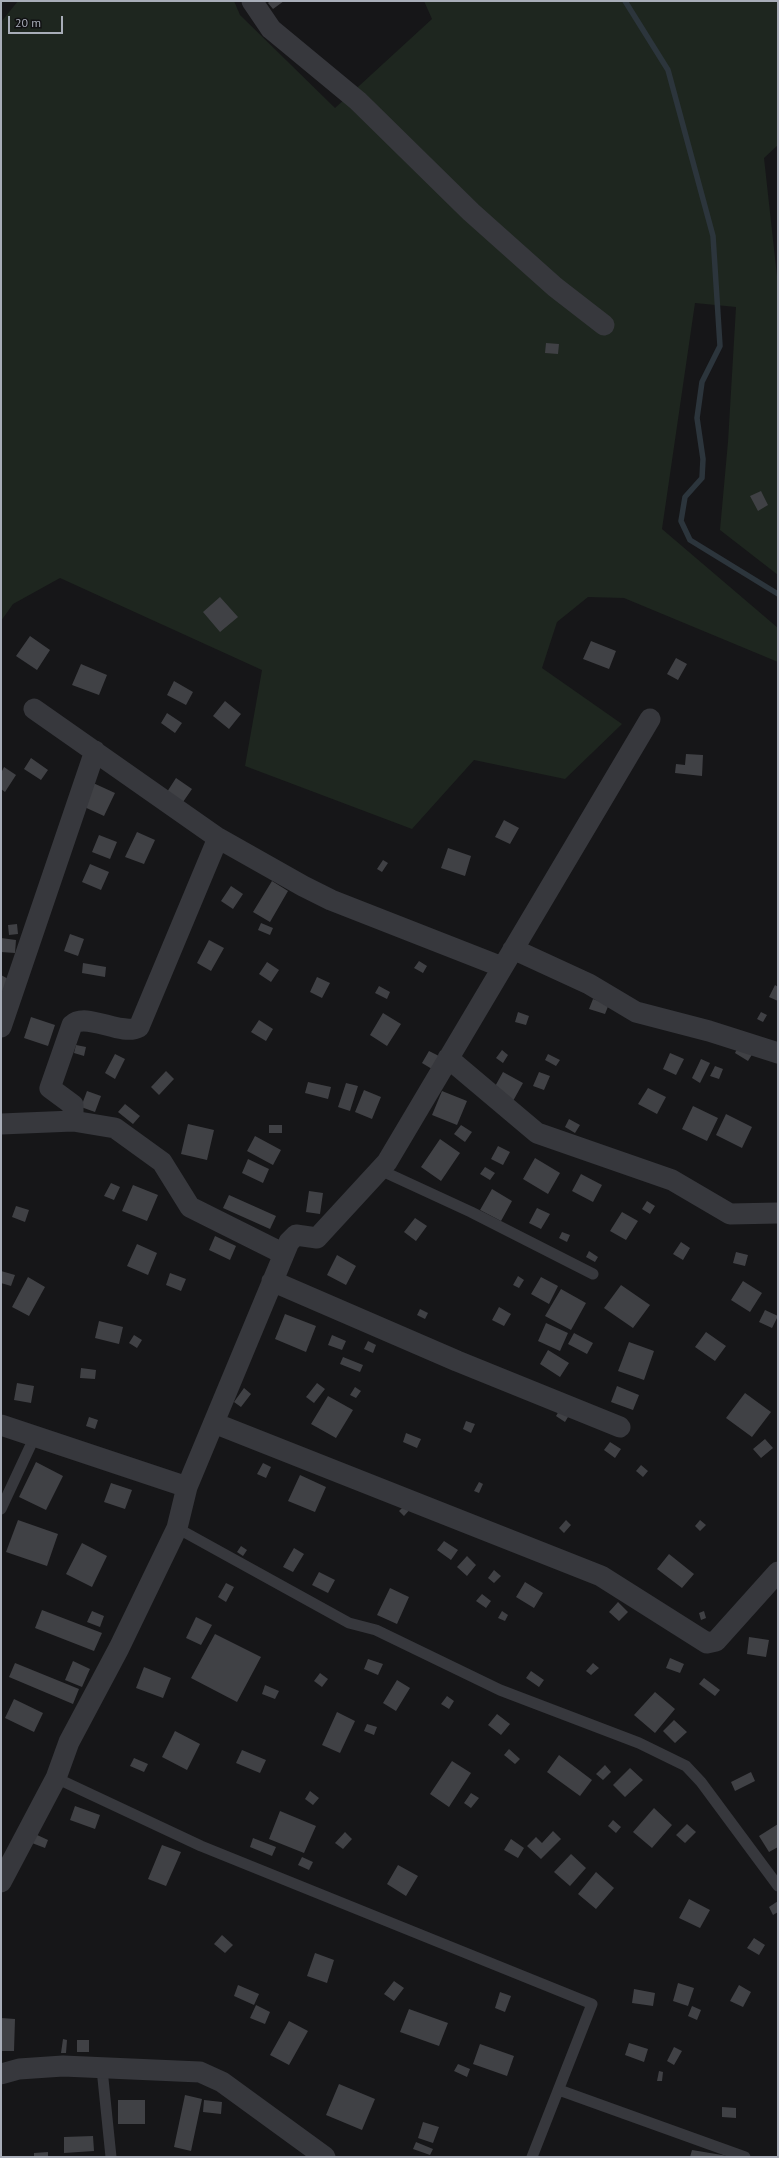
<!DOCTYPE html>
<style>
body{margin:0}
#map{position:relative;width:779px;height:2158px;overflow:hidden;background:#161618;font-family:"PT Sans",sans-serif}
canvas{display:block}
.frame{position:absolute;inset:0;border:2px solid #a8adb8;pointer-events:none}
.scale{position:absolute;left:8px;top:16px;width:55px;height:18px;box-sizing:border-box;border:2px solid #a8adb8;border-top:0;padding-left:5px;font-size:12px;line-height:14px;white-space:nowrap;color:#a8adb8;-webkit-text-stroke:3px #111113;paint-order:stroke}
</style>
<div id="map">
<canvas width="779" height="2158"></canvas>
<div class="frame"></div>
<div class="scale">20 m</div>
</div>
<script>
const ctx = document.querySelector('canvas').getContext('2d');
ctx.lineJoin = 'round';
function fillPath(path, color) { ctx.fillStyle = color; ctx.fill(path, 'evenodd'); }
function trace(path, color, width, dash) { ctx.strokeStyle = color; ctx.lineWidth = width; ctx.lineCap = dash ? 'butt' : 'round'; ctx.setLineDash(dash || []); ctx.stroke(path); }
fillPath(new Path2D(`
 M18,1H234L240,15L335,108L432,19L424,1H778V145L764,158L778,285V575L720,530L728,442L736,307L695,303L662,529L778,628V662L624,598L588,597L557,622L542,668L622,724L565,779L474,760L412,829L245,766L262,670L60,578L13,604L1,621V22Z`), '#1e261f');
trace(new Path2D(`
 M625,1L668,70L713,236L720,346L702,382L697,418L703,459L702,478L685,497L681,521L690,540L778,594`), '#2c353c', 5.5);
fillPath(new Path2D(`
 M270,1H284L273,9L268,3Z
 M546,343L559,344L558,354L545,353Z
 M761,491L768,505L758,511L750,496Z
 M220,597L238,617L220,632L203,612Z
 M30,636L50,650L37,670L16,656Z
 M591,641L616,651L609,669L583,659Z
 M676,658L687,664L678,680L667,674Z
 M81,664L107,675L99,695L72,685Z
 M174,681L193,692L186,705L167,695Z
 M225,701L241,714L229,729L213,716Z
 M167,713L182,723L175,733L161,723Z
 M686,754L703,755L702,776L675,773L676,764L685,765Z
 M31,758L48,770L41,780L24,769Z
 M4,767L16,775L5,792L1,789V773Z
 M176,778L192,789L183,802L167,792Z
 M91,782L115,793L104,816L80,805Z
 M504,820L519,828L510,844L495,837Z
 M137,832L155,840L144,864L125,857Z
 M99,835L117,842L110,859L92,852Z
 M448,848L471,856L465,876L441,868Z
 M383,860L388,863L382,872L377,869Z
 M90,864L109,872L101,890L82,882Z
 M272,881L288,891L270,922L253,912Z
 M231,886L243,894L233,909L221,901Z
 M261,923L273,928L270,935L258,930Z
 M17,924L18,934L9,935L8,925Z
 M70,934L84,939L78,956L64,951Z
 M1,938L16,940L15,953L1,952Z
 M209,940L224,948L211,971L197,963Z
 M419,961L427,966L423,973L414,968Z
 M267,962L279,970L271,982L259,974Z
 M83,963L106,967L105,977L82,973Z
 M1,975L10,980L1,996Z
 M317,977L330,983L322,998L310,992Z
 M775,985L778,987V1001L769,997Z
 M379,986L390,992L387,999L375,993Z
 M593,999L609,1004L605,1014L589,1009Z
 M518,1012L529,1016L526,1025L515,1022Z
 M761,1012L767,1015L763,1022L757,1019Z
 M383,1013L401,1024L387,1046L370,1035Z
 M31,1017L55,1025L48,1046L24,1038Z
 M259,1020L273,1029L266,1041L251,1032Z
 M76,1045L86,1047L84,1056L74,1053Z
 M739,1045L753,1053L748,1061L735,1053Z
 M502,1050L508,1055L503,1063L496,1058Z
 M429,1051L439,1056L432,1069L422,1063Z
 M670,1053L684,1059L676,1075L663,1069Z
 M115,1054L125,1059L115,1079L105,1073Z
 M548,1054L560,1060L556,1066L545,1060Z
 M701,1059L710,1063L700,1083L692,1078Z
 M715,1066L723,1069L719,1079L710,1076Z
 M166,1071L174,1079L159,1095L151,1087Z
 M503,1072L523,1083L513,1101L493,1090Z
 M539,1072L550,1076L544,1090L533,1086Z
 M308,1082L331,1087L328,1099L305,1093Z
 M346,1083L358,1086L350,1111L338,1107Z
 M648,1088L666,1097L657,1114L638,1104Z
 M364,1090L381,1097L372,1119L355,1112Z
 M87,1091L101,1096L95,1112L81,1107Z
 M442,1091L467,1101L457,1125L432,1115Z
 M125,1104L140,1116L133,1124L118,1112Z
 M693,1106L718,1118L707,1141L682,1129Z
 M726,1114L752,1127L742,1148L716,1135Z
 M569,1119L580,1125L575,1133L565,1127Z
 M188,1124L214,1130L207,1160L181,1154Z
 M269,1125H282V1133H269Z
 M461,1125L472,1132L465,1142L454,1134Z
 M255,1136L281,1150L273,1165L247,1151Z
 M440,1139L460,1153L441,1181L421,1167Z
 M498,1146L510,1152L503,1165L491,1159Z
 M535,1158L560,1173L548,1194L523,1179Z
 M248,1159L269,1169L263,1183L242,1173Z
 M485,1167L495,1173L490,1180L480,1174Z
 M581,1174L602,1185L593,1202L572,1191Z
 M111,1183L120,1187L114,1200L104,1196Z
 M133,1185L158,1195L147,1221L122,1211Z
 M492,1189L512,1201L501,1221L480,1210Z
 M309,1191L323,1193L320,1214L306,1212Z
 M229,1195L276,1216L270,1229L223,1208Z
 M647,1201L655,1206L650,1214L642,1209Z
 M16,1206L29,1210L25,1222L12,1217Z
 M537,1208L550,1214L541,1229L529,1223Z
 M622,1212L638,1221L626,1240L610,1231Z
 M415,1218L427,1226L416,1241L404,1232Z
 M562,1232L570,1235L567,1242L559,1238Z
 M215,1236L236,1246L230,1260L209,1250Z
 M681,1242L690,1248L683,1260L673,1254Z
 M137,1244L157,1253L148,1275L127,1266Z
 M589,1251L598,1257L595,1262L586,1257Z
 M736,1252L748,1255L745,1266L733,1263Z
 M337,1255L356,1266L346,1285L327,1275Z
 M1,1271L15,1275L11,1286L1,1283Z
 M170,1273L186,1279L181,1291L166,1285Z
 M518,1276L524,1280L519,1288L513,1285Z
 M28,1277L45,1287L29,1316L12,1307Z
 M541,1277L558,1286L549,1304L531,1294Z
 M743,1281L762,1293L750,1312L731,1300Z
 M621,1285L650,1305L633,1328L604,1308Z
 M561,1289L586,1303L571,1330L545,1316Z
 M499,1307L511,1314L504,1326L492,1320Z
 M420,1309L428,1313L425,1319L417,1315Z
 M765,1310L778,1316L772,1328L759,1322Z
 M285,1314L316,1326L306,1352L275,1339Z
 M99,1321L123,1327L119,1344L95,1338Z
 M546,1323L568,1333L560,1351L538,1341Z
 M706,1332L726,1346L715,1361L695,1347Z
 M574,1333L593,1343L587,1354L568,1344Z
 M134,1335L142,1340L137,1348L129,1343Z
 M332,1335L346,1341L342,1350L328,1345Z
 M368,1341L376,1345L373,1353L364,1349Z
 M629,1342L654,1351L644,1380L618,1371Z
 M548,1350L569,1363L560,1377L540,1364Z
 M343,1357L363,1365L360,1372L340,1364Z
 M81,1368L96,1370L95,1379L80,1378Z
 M17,1383L34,1386L31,1403L14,1400Z
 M317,1383L325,1389L314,1403L306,1397Z
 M617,1386L639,1395L633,1410L611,1402Z
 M355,1387L361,1391L356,1398L350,1395Z
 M244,1388L251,1394L241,1407L234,1402Z
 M745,1393L771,1412L752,1437L726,1418Z
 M328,1396L353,1410L336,1438L311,1424Z
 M562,1406L571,1412L565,1422L556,1416Z
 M89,1417L98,1420L95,1429L86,1426Z
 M466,1421L475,1424L471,1433L463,1429Z
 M406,1433L421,1439L417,1448L403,1442Z
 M765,1439L773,1448L761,1458L753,1449Z
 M610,1442L621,1449L615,1458L604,1450Z
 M36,1462L63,1476L46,1510L19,1497Z
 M263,1463L271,1467L266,1478L257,1474Z
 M641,1465L648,1471L643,1477L636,1471Z
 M300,1475L326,1487L315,1512L288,1501Z
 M479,1482L483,1484L479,1493L474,1491Z
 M111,1483L132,1490L125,1509L104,1502Z
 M408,1502L412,1507L404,1516L399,1511Z
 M18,1520L58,1534L47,1566L6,1552Z
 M566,1520L571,1525L564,1533L559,1528Z
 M700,1520L706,1525L700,1531L695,1526Z
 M444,1541L458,1550L451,1560L437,1550Z
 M82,1543L107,1556L92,1587L66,1574Z
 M241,1546L247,1550L243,1556L237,1552Z
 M294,1548L304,1554L293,1572L283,1567Z
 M669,1554L694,1574L682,1588L657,1569Z
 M467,1556L476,1565L467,1576L457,1567Z
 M494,1570L501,1576L494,1583L488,1578Z
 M319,1572L335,1580L328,1593L312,1585Z
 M525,1582L543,1593L534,1608L516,1597Z
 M226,1583L234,1587L226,1602L218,1597Z
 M390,1588L409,1597L397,1624L377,1615Z
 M482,1594L491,1601L486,1608L476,1601Z
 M618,1602L628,1612L619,1621L609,1612Z
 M42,1610L102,1633L94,1651L35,1628Z
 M92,1611L104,1616L100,1627L87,1622Z
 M502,1611L508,1615L505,1621L498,1618Z
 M704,1611L706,1618L701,1620L699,1613Z
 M196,1617L212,1625L201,1645L186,1638Z
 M215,1634L261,1657L237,1702L191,1678Z
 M749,1637L769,1640L766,1657L747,1654Z
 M670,1658L684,1664L680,1673L666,1668Z
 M368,1659L383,1664L378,1675L364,1669Z
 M73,1661L90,1669L82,1687L65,1680Z
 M15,1663L79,1689L73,1704L9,1677Z
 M593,1663L599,1668L591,1675L586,1671Z
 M144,1667L171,1678L163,1698L136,1688Z
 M531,1671L544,1680L539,1687L526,1678Z
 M320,1673L328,1679L322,1687L314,1681Z
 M704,1678L720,1690L715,1696L699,1684Z
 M397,1680L410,1688L396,1711L383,1703Z
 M265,1685L279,1691L275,1699L262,1694Z
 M655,1692L675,1709L655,1733L634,1715Z
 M447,1696L454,1701L449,1709L441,1704Z
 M14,1699L43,1713L34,1732L5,1718Z
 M337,1712L355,1721L340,1753L322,1745Z
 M497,1714L510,1724L501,1735L488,1725Z
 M674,1720L687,1732L675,1743L663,1731Z
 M367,1724L377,1727L374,1735L364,1731Z
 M175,1731L200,1744L187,1770L162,1757Z
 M509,1749L520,1759L515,1764L504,1755Z
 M242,1750L266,1760L260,1773L236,1763Z
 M559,1755L592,1780L580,1796L547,1772Z
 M134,1758L148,1764L144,1772L130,1766Z
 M452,1761L471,1773L449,1807L430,1794Z
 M605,1765L611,1772L603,1780L596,1774Z
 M630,1768L643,1780L625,1797L613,1785Z
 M751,1772L755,1781L735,1791L731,1782Z
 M310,1791L319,1798L313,1805L305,1799Z
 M471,1793L479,1798L471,1808L464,1803Z
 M75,1806L100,1815L95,1829L70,1820Z
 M654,1808L672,1825L652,1848L633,1832Z
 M280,1811L316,1826L304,1853L269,1839Z
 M613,1820L621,1827L616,1833L608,1826Z
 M687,1824L696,1832L685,1843L676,1835Z
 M778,1824V1847L769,1852L759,1836Z
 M553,1831L561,1839L541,1859L527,1846L536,1837L542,1843Z
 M345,1832L352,1839L343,1849L335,1843Z
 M35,1834L48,1840L45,1848L32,1843Z
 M253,1838L276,1847L272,1856L250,1847Z
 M511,1839L524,1848L518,1858L504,1850Z
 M162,1845L181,1852L166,1886L148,1879Z
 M571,1854L586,1868L570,1886L554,1872Z
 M302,1857L313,1862L309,1870L298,1865Z
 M398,1865L418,1876L406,1896L387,1884Z
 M596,1872L614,1888L596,1909L578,1894Z
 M689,1899L710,1910L700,1928L679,1918Z
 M778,1901V1912L773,1915L769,1907Z
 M222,1935L233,1945L225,1953L214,1944Z
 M754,1938L765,1945L759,1955L747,1948Z
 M315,1953L334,1960L327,1983L307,1976Z
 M394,1981L404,1988L394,2001L384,1994Z
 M678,1983L694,1988L688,2006L673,2001Z
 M238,1985L259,1994L254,2005L234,1996Z
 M739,1985L751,1992L743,2007L730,2001Z
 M634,1989L655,1993L653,2006L632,2003Z
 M500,1992L511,1996L505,2012L495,2008Z
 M256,2005L270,2012L265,2024L250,2018Z
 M692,2006L701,2010L697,2020L688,2016Z
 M409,2009L448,2023L439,2046L400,2032Z
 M1,2018L15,2019L14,2051H1Z
 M289,2021L308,2031L289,2065L270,2055Z
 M63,2039L67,2040L66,2053H61Z
 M77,2040H89V2052H77Z
 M629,2043L648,2049L644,2062L625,2055Z
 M480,2044L514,2056L507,2076L473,2064Z
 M674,2047L682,2051L674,2065L667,2061Z
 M458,2064L470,2069L467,2077L454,2071Z
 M659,2071L663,2072L662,2081H657Z
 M339,2084L375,2099L362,2130L326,2115Z
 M185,2095L202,2099L191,2151L174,2147Z
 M118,2100H145V2124H118Z
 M204,2100L222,2102L221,2114L203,2112Z
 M722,2107L736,2108V2118L722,2117Z
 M423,2122L439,2127L433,2143L418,2138Z
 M93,2136L94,2151L64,2153V2137Z
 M416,2142L433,2149L430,2155L413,2149Z
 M692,2150L728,2156V2157H690Z
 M48,2152V2157H34V2153Z`), '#404145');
trace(new Path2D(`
 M380,1170L471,1212L593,1274
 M1,1509L35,1436
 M177,1528L349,1623L376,1630L500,1690L639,1743L686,1766L701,1782L778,1886
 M56,1778L201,1846L592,2004L532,2157
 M102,2069L111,2157
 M559,2090L745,2157`), '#37383d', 11);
trace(new Path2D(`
 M252,1L271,29L358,101L471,212L555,287L604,325
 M34,709L218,838L303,886L331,900L502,967
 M513,949L589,984L636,1012L709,1031L778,1053
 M1,1027L95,751
 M448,1058L537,1133L672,1180L730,1214L778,1213
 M73,1121V1105L50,1088L72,1025C86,1011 121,1037 139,1027L218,838
 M1,1124L73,1121L115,1128L162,1162L190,1207L284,1254
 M272,1281L457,1361L620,1427
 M214,1423L601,1576L707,1643L716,1641L778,1572
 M1,1425L187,1487
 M1,1882L56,1778L69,1742L119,1648L177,1528L187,1487L289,1242L296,1235L317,1238L387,1162L650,719
 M1,2074L19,2069L63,2066L200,2072L222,2082L325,2157`), '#37383d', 21);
</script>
